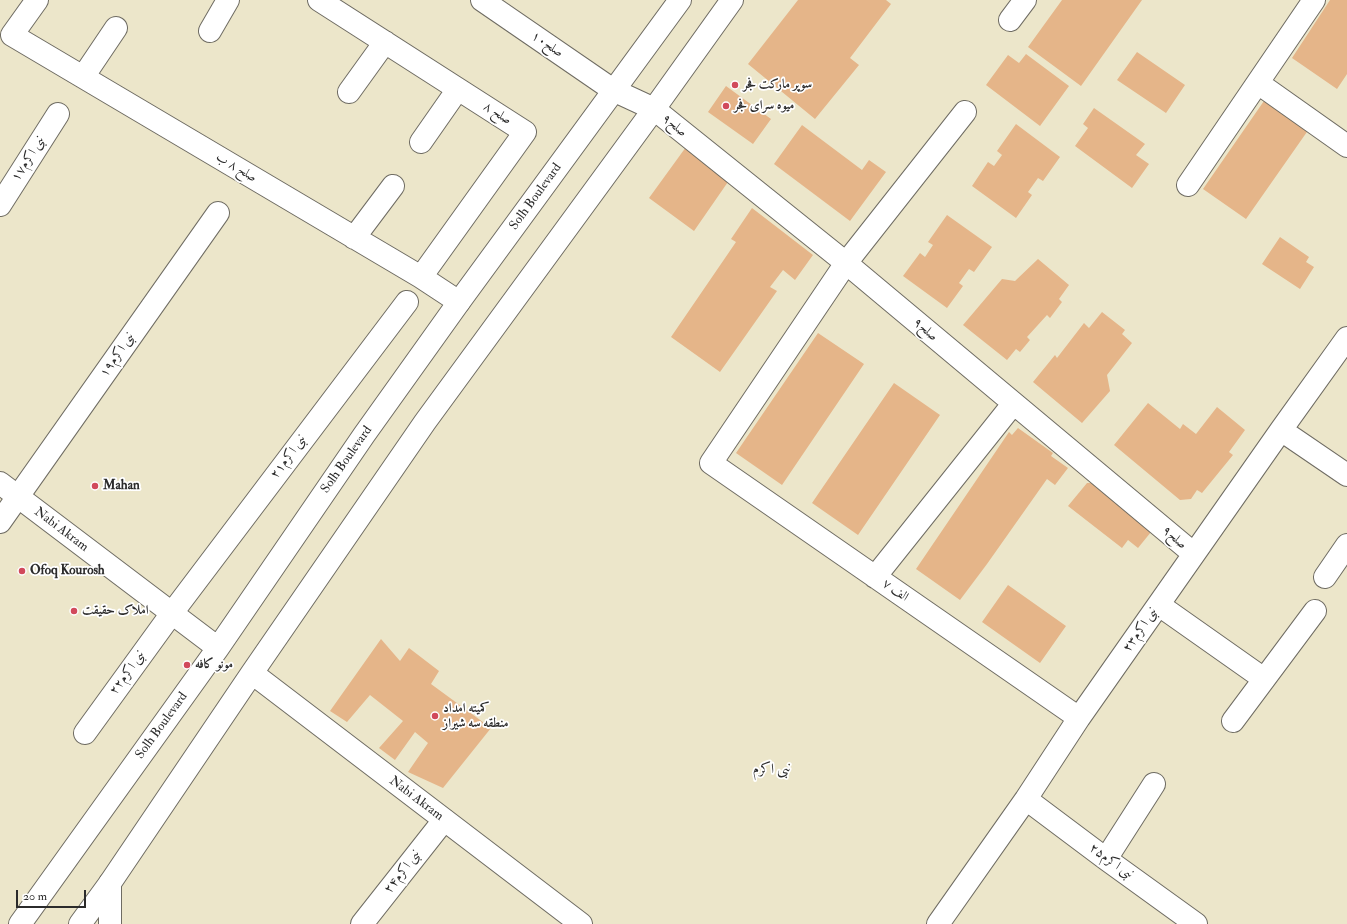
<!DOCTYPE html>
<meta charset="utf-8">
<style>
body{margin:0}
#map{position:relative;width:1347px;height:924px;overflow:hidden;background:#ece6ca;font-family:"IM FELL Double Pica",serif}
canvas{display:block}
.scale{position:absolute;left:16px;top:890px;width:70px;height:18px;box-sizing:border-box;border:2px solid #2b2b2b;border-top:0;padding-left:5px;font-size:12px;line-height:14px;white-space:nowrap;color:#2b2b2b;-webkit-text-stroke:3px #fff;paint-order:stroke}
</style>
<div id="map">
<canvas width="1347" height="924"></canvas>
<div class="scale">20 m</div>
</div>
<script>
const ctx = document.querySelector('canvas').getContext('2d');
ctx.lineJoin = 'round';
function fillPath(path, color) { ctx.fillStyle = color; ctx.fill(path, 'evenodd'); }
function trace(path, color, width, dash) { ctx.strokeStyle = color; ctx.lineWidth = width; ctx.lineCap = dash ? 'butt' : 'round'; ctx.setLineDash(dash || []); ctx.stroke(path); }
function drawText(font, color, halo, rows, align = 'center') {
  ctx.font = font + ' "IM FELL Double Pica",Amiri,serif'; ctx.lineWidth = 3.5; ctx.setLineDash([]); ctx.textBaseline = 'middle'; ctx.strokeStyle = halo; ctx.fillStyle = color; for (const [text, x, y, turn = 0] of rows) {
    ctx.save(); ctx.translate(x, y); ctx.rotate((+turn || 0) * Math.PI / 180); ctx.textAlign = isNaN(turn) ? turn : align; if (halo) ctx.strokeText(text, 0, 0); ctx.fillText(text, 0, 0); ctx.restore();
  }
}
fillPath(new Path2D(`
 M798,0H886L891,4L850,58L859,65L815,119L748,64Z
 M1062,0H1142L1081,86L1028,47Z
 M1330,0H1347V74L1337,89L1292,58Z
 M1137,52L1185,85L1166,113L1117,80Z
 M1026,54L1069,86L1040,126L986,85L1008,55L1019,63Z
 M726,86L771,119L753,144L708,112Z
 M1266,98L1309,129L1246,219L1203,189Z
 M1094,108L1145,144L1136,155L1149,164L1132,188L1075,146L1088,128L1083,124Z
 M1016,124L1060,157L1043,181L1038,178L1028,192L1032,195L1016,218L972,186L988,162L994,166L1002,155L997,151Z
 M802,125L862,170L869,160L886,172L850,221L774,164Z
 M686,147L730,179L694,231L649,198Z
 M752,208L813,255L795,280L783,270L770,287L777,291L720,372L671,337L736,242L731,239Z
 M947,215L992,247L974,272L969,269L959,283L963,286L947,308L903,276L920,253L925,257L933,245L928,242Z
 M1280,237L1309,257L1306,262L1314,267L1300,289L1262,264Z
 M1038,259L1069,285L1059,299L1062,302L1050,318L1047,315L1027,337L1030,340L1020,352L1016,349L1007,360L963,325L1002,279L1015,281Z
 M1102,312L1125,330L1122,334L1132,343L1107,375L1110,391L1082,423L1033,382L1055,355L1057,358L1084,323L1089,328Z
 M818,333L864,364L782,485L736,453Z
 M894,383L940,415L858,535L812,503Z
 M1148,403L1180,429L1183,424L1196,434L1217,407L1245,430L1229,452L1233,455L1202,493L1197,490L1191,499L1180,500L1114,445Z
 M1018,428L1053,453L1051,456L1068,468L1055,485L1047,479L987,564L960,600L916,569L1009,432L1012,435Z
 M1087,483H1094L1151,532L1138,548L1128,540L1122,548L1068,506Z
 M1008,585L1066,626L1040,663L982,622Z
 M381,639L400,661L409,648L439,671L431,684L491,728L443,788L408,772L428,743L415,732L395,760L379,748L403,721L370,695L347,722L330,711Z`), '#e5b589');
const street = new Path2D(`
 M37,0L12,35L421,277L459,302
 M319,0L525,132L421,277
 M482,0L613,90L654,109L846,263L1194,554
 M1010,20L1025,0
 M210,31L228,0
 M83,77L116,28
 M1258,83L1347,146
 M349,92L385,42
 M965,112L846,263L711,463L1079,718
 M421,142L458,89
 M1188,185L1314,0
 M0,205L58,114
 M354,238L393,186
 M1281,430L1347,475
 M0,522L218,213
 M875,577L1013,404
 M1325,577L1347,545
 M1159,605L1264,679
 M1233,721L1315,611
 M85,733L172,613L407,302
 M1026,799L1106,859L1196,924
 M1106,859L1154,784
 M110,924V883
 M362,924L444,820
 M938,924L1026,799L1079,718L1281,430L1347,338`);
const secondary = new Path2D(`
 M0,483L218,648
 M252,673L581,924
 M20,924L218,648L364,435L459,302L680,0
 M80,924L110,883L252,673L425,422L654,109L732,0`);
trace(street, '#6f6c63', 24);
trace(secondary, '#6f6c63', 24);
trace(street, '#fff', 22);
trace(secondary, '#fff', 22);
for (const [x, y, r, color] of [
 [735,85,4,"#d1495b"],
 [726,106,4,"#d1495b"],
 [95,486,4,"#d1495b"],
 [22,571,4,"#d1495b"],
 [74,611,4,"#d1495b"],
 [187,665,4,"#d1495b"],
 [435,716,4,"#d1495b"]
]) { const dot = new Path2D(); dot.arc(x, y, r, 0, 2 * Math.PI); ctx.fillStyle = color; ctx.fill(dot); trace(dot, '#fff', 1.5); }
drawText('13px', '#2b2b2b', '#fff', [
 ["صلح۱۰",547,45,34],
 ["۸ صلح",497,114,32],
 ["صلح۹",674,126,39],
 ["نبی اکرم۱۷",29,159,-57],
 ["صلح ۸ ب",236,168,31],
 ["Solh Boulevard",536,197,-54],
 ["صلح۹",925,330,40],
 ["نبی اکرم۱۹",118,355,-55],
 ["نبی اکرم۲۱",289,457,-53],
 ["Solh Boulevard",347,460,-55],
 ["Nabi Akram",61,530,37],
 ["صلح۹",1174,538,40],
 ["۷ الف",895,591,35],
 ["نبی اکرم۲۳",1141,630,-55],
 ["نبی اکرم۲۲",128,673,-54],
 ["Solh Boulevard",162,726,-54],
 ["Nabi Akram",416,799,37],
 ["نبی اکرم۲۵",1111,862,36],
 ["نبی اکرم۲۴",403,872,-52]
]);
drawText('bold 13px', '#2b2b2b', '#fff', [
 ["سوپر مارکت فجر",743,85],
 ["میوه سرای فجر",734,106],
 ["Mahan",103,486],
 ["Ofoq Kourosh",30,571],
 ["املاک حقیقت",82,611],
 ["مونو کافه",195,665],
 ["کمیته امداد",443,709],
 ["منطقه سه شیراز",443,724]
], 'left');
drawText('14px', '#2b2b2b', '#fff', [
 ["نبی اکرم",772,770]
]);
</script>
